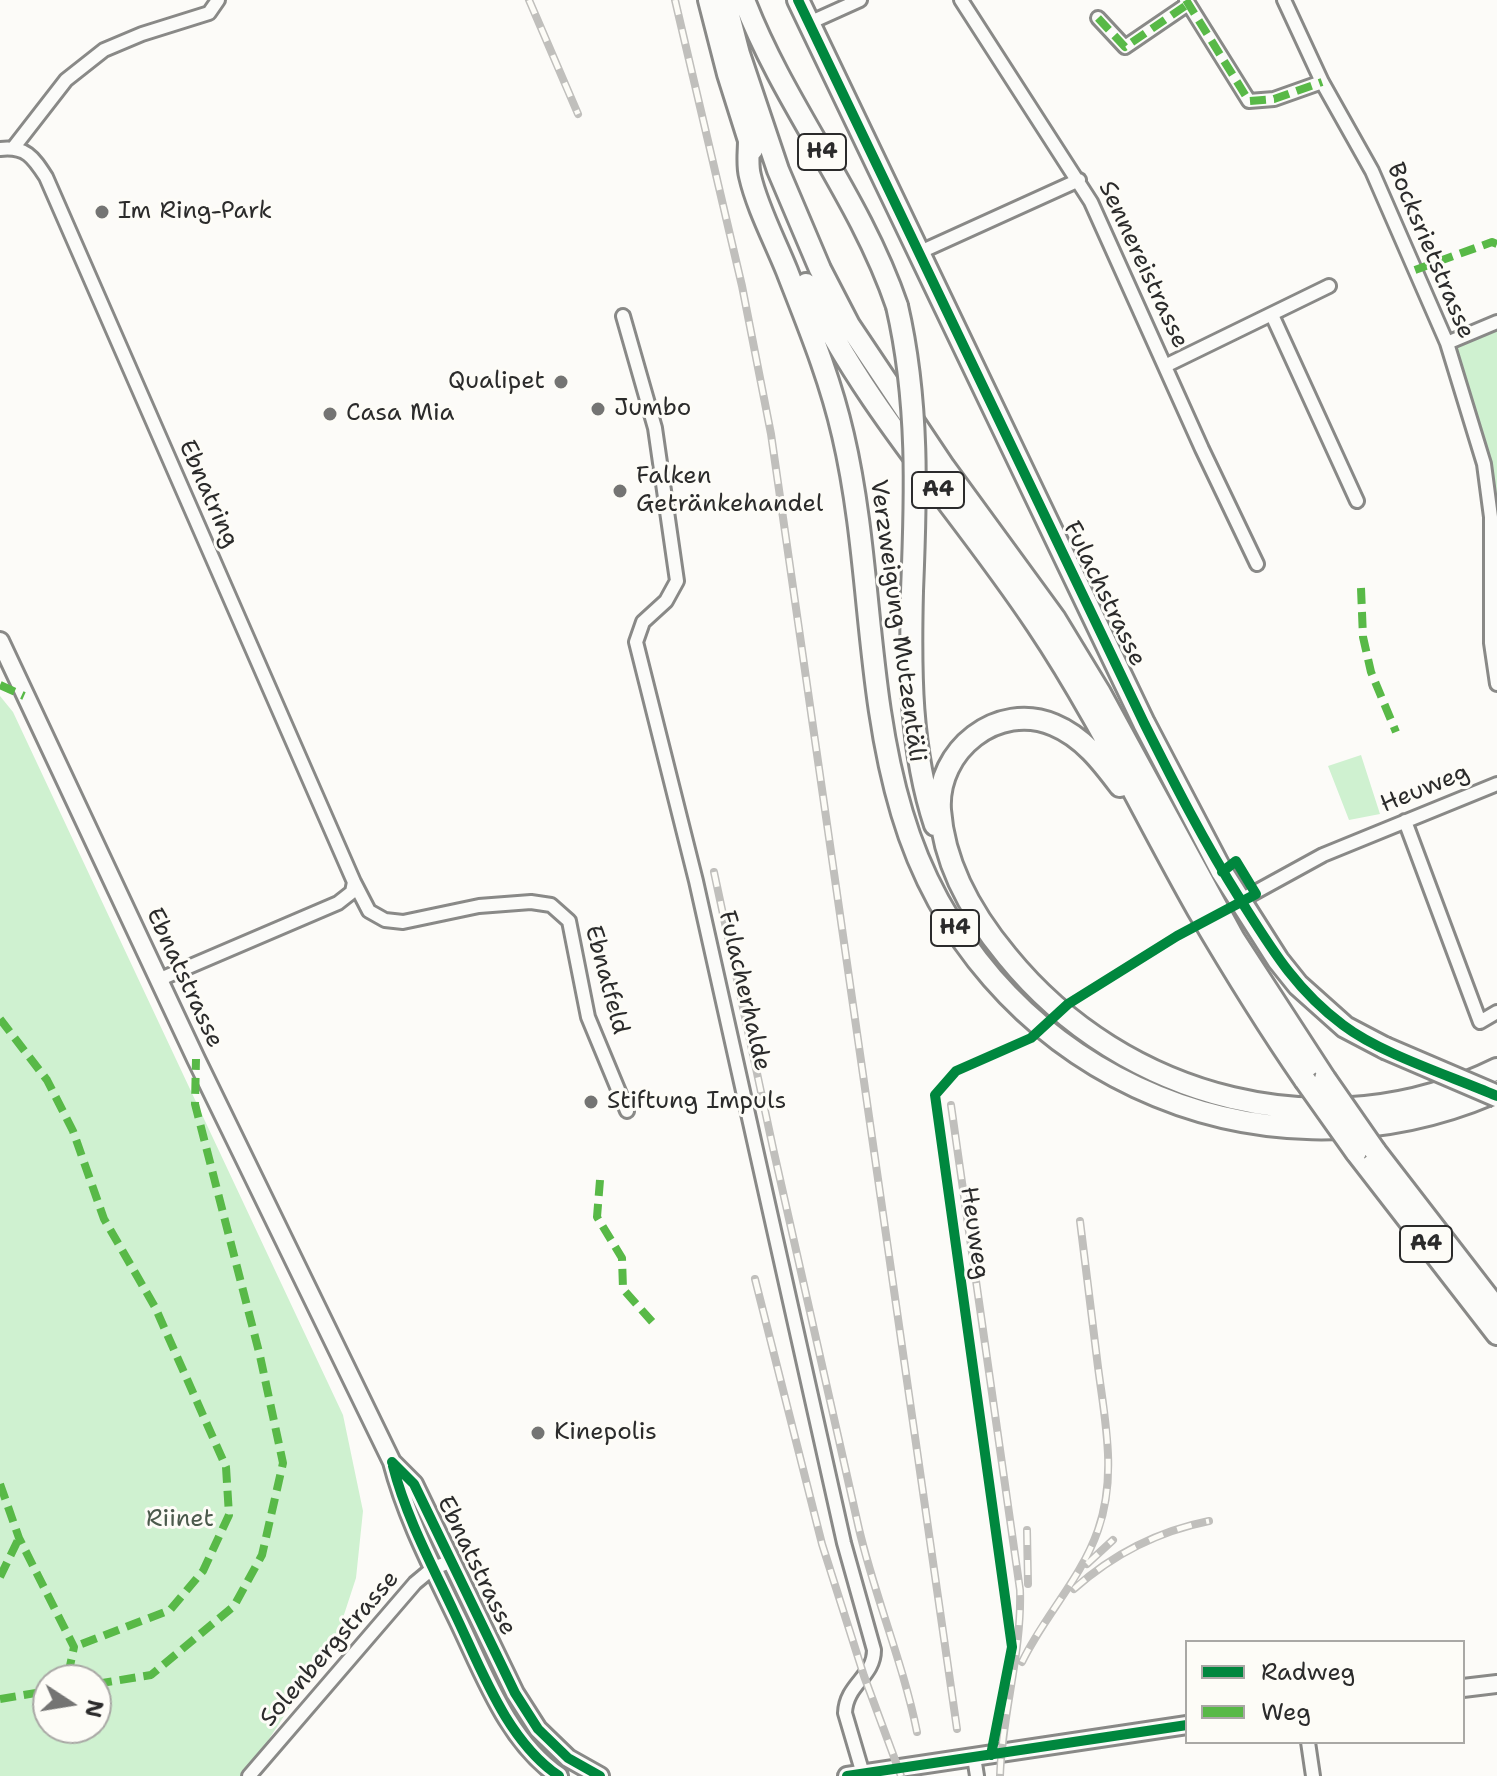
<!DOCTYPE html>
<meta charset="utf-8">
<style>
body{margin:0}
#map{position:relative;width:1497px;height:1776px;overflow:hidden;background:#fcfbf8;font-family:"Shantell Sans",sans-serif}
canvas{display:block}
.legend{position:absolute;left:1185px;top:1640px;width:280px;height:104px;box-sizing:border-box;background:#fdfcf7;border:2px solid #a9a8a5;margin:0;padding:10px 14px;list-style:none;font-size:24px;color:#2b2b2b}
.legend li{display:flex;align-items:center;gap:16px;height:40px}
.legend b{width:40px;border:2px solid #a9a8a5}
.north{position:absolute;left:32px;top:1664px;width:80px;height:80px;box-sizing:border-box;background:#fdfcf7;border:2px solid #a9a8a5;border-radius:50%;rotate:102deg;font-size:22px;font-weight:700;line-height:32px;text-align:center;color:#2b2b2b}
.north::after{content:'';display:block;margin:auto;width:28px;height:36px;background:#747473;clip-path:polygon(50% 0,100% 100%,50% 72%,0 100%)}
</style>
<div id="map">
<canvas width="1497" height="1776"></canvas>
<ul class="legend">
<li><b style="height:10px;background:#00873e"></b>Radweg</li>
<li><b style="height:10px;background:#58b947"></b>Weg</li>
</ul>
<div class="north">N</div>
</div>
<script>
const ctx = document.querySelector('canvas').getContext('2d');
ctx.lineJoin = 'round';
function fillPath(path, color) { ctx.fillStyle = color; ctx.fill(path, 'evenodd'); }
function trace(path, color, width, dash) { ctx.strokeStyle = color; ctx.lineWidth = width; ctx.lineCap = dash ? 'butt' : 'round'; ctx.setLineDash(dash || []); ctx.stroke(path); }
function drawText(font, color, halo, rows, align = 'center') {
  ctx.font = font + ' "Shantell Sans",sans-serif'; ctx.lineWidth = 6; ctx.setLineDash([]); ctx.textBaseline = 'middle'; ctx.strokeStyle = halo; ctx.fillStyle = color; for (const [text, x, y, turn = 0] of rows) {
    ctx.save(); ctx.translate(x, y); ctx.rotate((+turn || 0) * Math.PI / 180); ctx.textAlign = isNaN(turn) ? turn : align; if (halo) ctx.strokeText(text, 0, 0); ctx.fillText(text, 0, 0); ctx.restore();
  }
}
fillPath(new Path2D(`
 M1497,322V516L1491,517L1447,343Z
 M0,696L13,712L343,1415L363,1511L356,1578L338,1633L245,1776H0ZM48,1680H96V1728H48Z
 M1361,755L1380,814L1349,820L1328,766Z`), '#cff1d0');
const minor = new Path2D(`
 M961,0L1091,202L1202,449L1257,564
 M1186,0L1249,101L1274,99L1322,82
 M1284,0L1322,82L1372,171L1447,343L1484,464L1491,517V643L1497,684
 M1098,18L1125,47L1188,4
 M809,23L860,0
 M14,147L66,80L104,50L142,34L209,13L218,0
 M0,149C26,146 33,157 46,177L354,882L352,892L338,903L158,980
 M918,253L1079,180
 M1272,315L1357,501
 M623,316L655,428L677,581L666,601L643,622L636,642L696,881L844,1543L874,1650C874,1677 846,1684 845,1713L863,1774
 M1447,343L1497,322
 M1165,366L1329,286
 M1405,821L1480,1022L1497,1012
 M354,882L369,911L385,920L403,922L479,906L531,902L551,905L569,921L588,1017L627,1111
 M1241,900L1323,855L1497,784
 M1308,1742L1313,1776
 M974,1757L977,1776
 M249,1776L415,1583L433,1568L453,1561`);
const tertiary = new Path2D(`
 M0,641L196,1059L392,1462C406,1516 432,1566 456,1616C483,1671 507,1741 559,1776
 M393,1463L414,1484L515,1693L538,1729L568,1758L600,1776
 M1463,1688L1497,1684
 M847,1776L1187,1725`);
const primary = new Path2D(`
 M798,0L1144,723L1222,872L1278,960L1298,985L1345,1027L1385,1048`);
const trunk = new Path2D(`
 M709,0L728,74L752,150
 M725,0L739,54L778,170L820,269L849,325L944,467L1055,619L1100,693L1234,939L1325,1079
 M744,0C785,107 860,197 897,306
 M749,140C749,152 747,165 750,176C757,207 775,241 787,271C808,325 830,378 843,435C872,559 865,690 902,813C977,1066 1254,1198 1497,1091
 M806,284C865,410 960,509 1037,625C1098,716 1144,815 1198,910C1232,968 1267,1025 1305,1080
 M912,591C910,671 910,749 935,825
 M1120,786C1102,762 1083,737 1054,725C998,701 936,750 940,810C944,865 972,914 1007,956C1124,1100 1327,1153 1497,1069
 M1375,1151L1497,1309
 M1356,1152L1497,1334`);
trace(minor, '#898987', 18);
trace(tertiary, '#898987', 22);
trace(primary, '#898987', 26);
trace(trunk, '#898987', 26);
trace(minor, '#fbfbf9', 12);
trace(tertiary, '#fbfbf9', 16);
trace(primary, '#fbfbf9', 20);
trace(trunk, '#fbfbf9', 20);
const rail = new Path2D(`
 M529,0L578,114
 M675,0L742,286L771,434L957,1729
 M714,872L773,1148L859,1529C875,1597 903,1663 917,1732
 M951,1105L1020,1590C1022,1653 1002,1713 1000,1776
 M755,1279L822,1544L864,1676L901,1776
 M1027,1530L1028,1584
 M1087,1564L1113,1540
 M1074,1589C1112,1555 1159,1531 1209,1521
 M1022,1662C1044,1616 1081,1579 1098,1530C1117,1476 1105,1421 1098,1367C1092,1318 1086,1269 1080,1221`);
trace(rail, '#c0bfbc', 8);
trace(rail, '#fdfcf7', 5, [15]);
const primaryBridge = new Path2D(`
 M1385,1048L1497,1096`);
const trunkBridge = new Path2D(`
 M897,306C919,401 916,495 912,591
 M1325,1079L1375,1151
 M1305,1080L1356,1152`);
trace(primaryBridge, '#898987', 26, []);
trace(trunkBridge, '#898987', 26, []);
trace(primaryBridge, '#fbfbf9', 20);
trace(trunkBridge, '#fbfbf9', 20);
trace(new Path2D(`
 M1186,0L1249,101L1274,99L1322,82
 M1098,18L1125,47L1188,4
 M1415,270L1492,242L1497,244
 M1361,588L1363,637L1371,672L1396,732
 M0,685L24,696
 M0,1019L47,1080L73,1131L104,1219L155,1307L226,1467L229,1515L203,1571L170,1610L74,1647
 M600,1180L597,1217L622,1258L623,1289L655,1325
 M0,1484L19,1538L74,1647L67,1680
 M0,1577L19,1538
 M96,1684L151,1675L234,1606L262,1555L283,1463L260,1356L195,1104L196,1059
 M0,1699L48,1691`), '#58b947', 8, [16, 8]);
trace(new Path2D(`
 M798,0L1144,723C1174,783 1204,842 1240,899C1271,948 1295,989 1343,1025C1381,1054 1451,1076 1497,1096
 M392,1462L414,1484L515,1693L538,1729L568,1758L600,1776
 M393,1466C406,1517 432,1565 454,1612C481,1668 506,1740 559,1776
 M991,1755L1012,1647L935,1095L956,1071L1031,1038L1068,1004L1177,936L1256,894L1236,861L1222,872
 M847,1776L1187,1725`), '#00873e', 10);
for (const [x, y, r, color] of [
 [102,212,8,"#747473"],
 [561,382,8,"#747473"],
 [598,409,8,"#747473"],
 [330,414,8,"#747473"],
 [620,491,8,"#747473"],
 [591,1102,8,"#747473"],
 [538,1433,8,"#747473"]
]) { const dot = new Path2D(); dot.arc(x, y, r, 0, 2 * Math.PI); ctx.fillStyle = color; ctx.fill(dot); trace(dot, '#fdfcf7', 3); }
for (const [x, y, w] of [
 [822,152,48],
 [938,490,52],
 [955,928,48],
 [1426,1244,52]
]) { const box = new Path2D(); box.roundRect(x - w / 2, y - 18, w, 36, 6); ctx.fillStyle = '#fdfcf7'; ctx.fill(box); trace(box, '#2b2b2b', 2); }
drawText('bold 22px', '#2b2b2b', null, [
 ["H4",822,152],
 ["A4",938,490],
 ["H4",955,928],
 ["A4",1426,1244]
]);
drawText('24px', '#2b2b2b', '#fdfcf7', [
 ["Im Ring-Park",118,212],
 ["Qualipet",545,382,"right"],
 ["Jumbo",614,409],
 ["Casa Mia",346,414],
 ["Falken",636,477],
 ["Getränkehandel",636,505],
 ["Stiftung Impuls",607,1102],
 ["Kinepolis",554,1433]
], 'left');
drawText('24px', '#2b2b2b', '#fdfcf7', [
 ["Bocksrietstrasse",1430,251,67],
 ["Sennereistrasse",1143,265,65],
 ["Ebnatring",208,494,66],
 ["Fulachstrasse",1104,594,64],
 ["Verzweigung Mutzentäli",897,621,82],
 ["Heuweg",1425,789,-22],
 ["Ebnatstrasse",184,978,65],
 ["Ebnatfeld",606,980,75],
 ["Fulacherhalde",744,991,77],
 ["Heuweg",974,1233,82],
 ["Ebnatstrasse",476,1566,64],
 ["Solenbergstrasse",330,1649,-49]
]);
drawText('24px', '#4b5a4c', '#fdfcf7', [
 ["Riinet",180,1520]
]);
</script>
